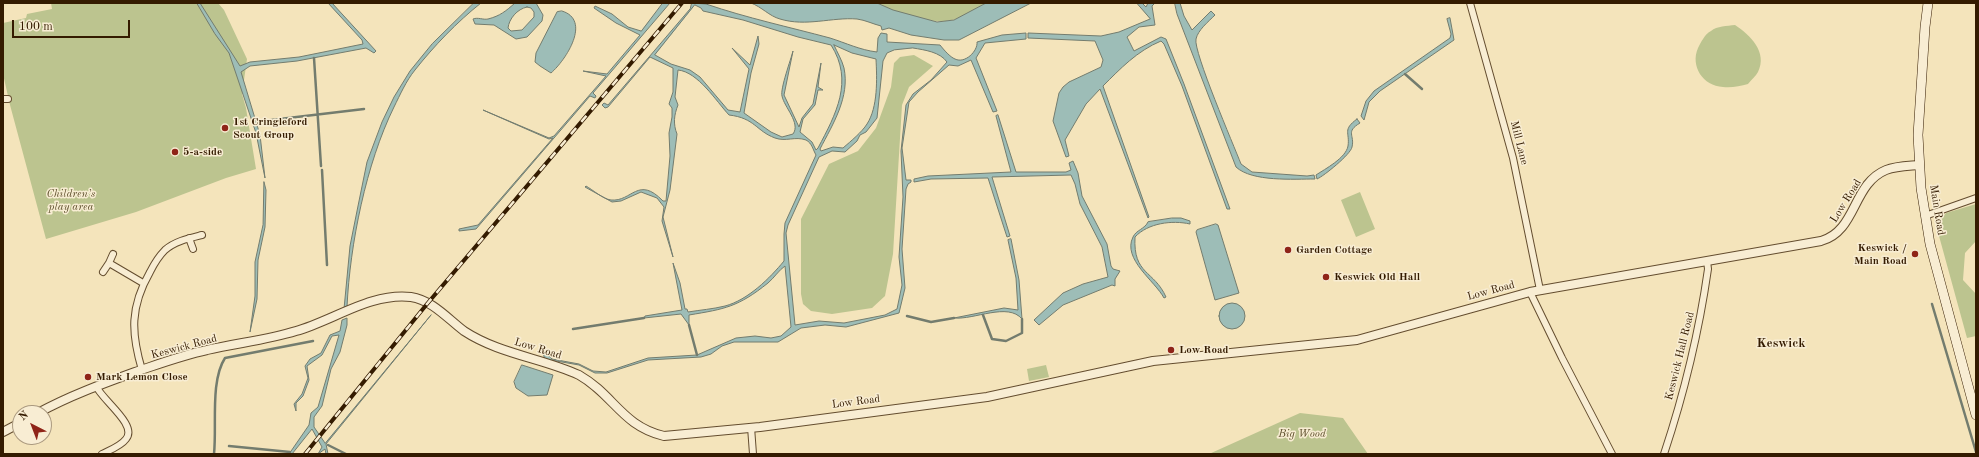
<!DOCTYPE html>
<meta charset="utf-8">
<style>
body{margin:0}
#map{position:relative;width:1979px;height:457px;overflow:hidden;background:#f4e4bb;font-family:"Old Standard TT",serif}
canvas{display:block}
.frame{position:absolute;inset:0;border:4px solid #341b00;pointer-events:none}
.north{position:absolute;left:12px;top:405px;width:40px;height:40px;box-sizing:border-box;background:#f8edd3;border:1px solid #aa997f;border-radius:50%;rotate:318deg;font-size:11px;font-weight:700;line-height:16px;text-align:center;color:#341b00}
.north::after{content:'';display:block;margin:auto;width:14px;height:18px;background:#8f2418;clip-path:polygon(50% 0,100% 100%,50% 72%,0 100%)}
.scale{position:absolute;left:12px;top:20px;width:118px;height:18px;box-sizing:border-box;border:2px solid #341b00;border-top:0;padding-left:5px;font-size:12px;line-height:14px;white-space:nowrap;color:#341b00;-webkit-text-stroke:3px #f8edd3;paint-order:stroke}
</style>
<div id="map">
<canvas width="1979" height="457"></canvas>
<div class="frame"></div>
<div class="north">N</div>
<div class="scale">100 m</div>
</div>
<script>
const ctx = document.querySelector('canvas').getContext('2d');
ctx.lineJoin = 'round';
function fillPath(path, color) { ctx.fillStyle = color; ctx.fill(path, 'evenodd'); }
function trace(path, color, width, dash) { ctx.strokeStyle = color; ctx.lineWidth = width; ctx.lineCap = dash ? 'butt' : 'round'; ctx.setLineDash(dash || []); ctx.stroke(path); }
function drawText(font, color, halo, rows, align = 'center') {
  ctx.font = font + ' "Old Standard TT",serif'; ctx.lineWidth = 3; ctx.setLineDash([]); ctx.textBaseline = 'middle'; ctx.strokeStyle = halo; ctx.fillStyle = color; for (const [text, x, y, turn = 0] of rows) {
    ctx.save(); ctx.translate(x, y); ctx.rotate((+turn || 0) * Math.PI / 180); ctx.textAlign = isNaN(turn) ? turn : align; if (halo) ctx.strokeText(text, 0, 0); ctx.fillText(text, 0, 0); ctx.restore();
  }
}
fillPath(new Path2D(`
 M51,3H218L224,10L247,59L242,94L246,108L256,169L226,178L136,212L46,239L10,105L3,74V23L26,18L27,14L52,9Z
 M877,3H986C975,8 964,18 952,20C930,25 897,13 877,3Z
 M1735,25C1750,35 1768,52 1758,72C1756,76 1751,80 1748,84C1740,86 1732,88 1723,87C1703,86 1690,66 1698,48C1701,42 1705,34 1711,31C1717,26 1727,26 1735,25Z
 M914,55L933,66L909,87L902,105L893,254L885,296L872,308L832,314L811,311L803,304L801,294V219L829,164L858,151L876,128L891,87L894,63L900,57Z
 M1360,192L1375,229L1356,237L1341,200Z
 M1976,204V241L1965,253L1963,280L1976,294V336L1967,338L1936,225L1946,213Z
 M1046,365L1049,377L1029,381L1027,369Z
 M1300,413L1343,418L1368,454H1209Z`), '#bcc48f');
const water = new Path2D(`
 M197,3H200L240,66L250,62L299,57L363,44L362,40L328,3H332L376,51L374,53L366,48L297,61L250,66L241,72L260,135L265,178L256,133L229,53L215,34Z
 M474,3H481C457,22 434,46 415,70C406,81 400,95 394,107C366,164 350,244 347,307L344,309L350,246L358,206L367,162L382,122L394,97L410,71L432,44Z
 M515,3H536L543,15L542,21L527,37L516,39L494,25L475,24L473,19C478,17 483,20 488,19C500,16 506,11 515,3ZM527,7L531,8L534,12V17L522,30L511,31L508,28C509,19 517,9 527,7Z
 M663,3H670L593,93L596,96L595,98L590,96L476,229L459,231V229L478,225L553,138L549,139L483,110L549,138L554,136L606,76L583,71L607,74L640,35L616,23L594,8L595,6L612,14L628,27L641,31Z
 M692,3L706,4C747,18 789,27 830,38C846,43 860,50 877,52L878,38L881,33L887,34V42L940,45C944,50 950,57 955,59C965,64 978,51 977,42L1002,35L1026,33V39L985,43L976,58L997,111L993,112L971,60L958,66L949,65L918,92L909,102L902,148L906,180H911V182L908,184L906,189L902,249L905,288L899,313L846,327L825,325L801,328L778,342H734L722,346L711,354L701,357L648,360L607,373H595L579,365L545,359L543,354L545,352L552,359L579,364L593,371L606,372L648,358L697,355L736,338L755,336L771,338L781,336L791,327L785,266C779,270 774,278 768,283C738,307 725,309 689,315V325L681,314L644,318L645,316L682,310L673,263L680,283L685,309H687L688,312C700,310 713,309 725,306C748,300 770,278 784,261V234L785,223L816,155C813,150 812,143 806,140C795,136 786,142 775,138C756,131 755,118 729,115C716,101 698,72 678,70L675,97L678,105C674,115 673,124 677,134L670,190L663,217L673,257L662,221L664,207L657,198L641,192L621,201L612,202L585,187L586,186C593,190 603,199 611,200C632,202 638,175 663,201H666L670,156L669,133L672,117V108L669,104L673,92V68L650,57L608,107L605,108L602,105L604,103L608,105L690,9ZM695,5L701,8L703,11L743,20L798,37L831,45C854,81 836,114 818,148L816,150L812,142L800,132L803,119L815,105L818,90H823L818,87L821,63L813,104L802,118L799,127L784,95L793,51C791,59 780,89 782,96C784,107 801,123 793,134L782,137L771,132L744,113L751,73L759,44L758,36L750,65L732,48L749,69L740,112L728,110L700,77L690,70L671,64L655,55ZM834,45L852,53L876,59C877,79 878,107 867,124C862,132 851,141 843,148L833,147L821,151L820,149C833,124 850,97 844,68C842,60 837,52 834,45ZM913,48C925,50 940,52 947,62L931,80L913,94L906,105L901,151L903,197L899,257L902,285L897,309L885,315L844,323L819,321L795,325L786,233L788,225L819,157L832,151L845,152L857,141L860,135L866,132L877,118L883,61L887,53L894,50Z
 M751,3H877L893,10L937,22L954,20L986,3H1031L959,40H944L911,35L889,28L882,30L881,26C873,24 865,20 857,19C832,17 806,27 780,19C769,16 762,7 751,3Z
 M1137,3H1142L1146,7L1148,3H1155L1152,6L1155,25L1139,27L1127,37L1134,51L1161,37L1166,39L1184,84L1230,209H1227L1182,86L1164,44L1161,41C1137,51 1120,69 1103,86L1149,217L1148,218L1100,89L1086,104L1065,140L1069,156L1066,157L1053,121L1059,93L1063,87L1069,82L1101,67L1103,60L1095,41L1028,38V33L1101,36L1119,32L1150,19Z
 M1175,3H1180L1184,16L1192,30L1211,11L1215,15C1208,22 1198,30 1196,39C1193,51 1234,146 1241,164L1252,172L1307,176L1314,175L1315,179C1294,179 1252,182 1236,167L1177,14Z
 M562,11C592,20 566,60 551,73L540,66L535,62L536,53L557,12Z
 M1450,18L1454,40L1380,91L1369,102L1364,120L1361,116L1366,101L1374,91L1450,38L1451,34L1447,19Z
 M998,115L1016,172H1066L1071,170L1069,163L1073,161L1078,173L1082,196L1107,244L1111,266L1113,269L1120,271L1115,279V286L1112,285L1063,305L1039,325L1034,320L1063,293L1083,284L1108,277L1102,247L1080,204L1075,184L1071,175L992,177L1010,236L1007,237L988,178L931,179L914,182V179L928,176L1011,172L996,116Z
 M1357,119L1360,123C1345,132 1355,135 1352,147C1351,154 1324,176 1317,179L1316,175C1325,169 1346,158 1348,146C1350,132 1342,130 1357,119Z
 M264,182L266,190L265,227L258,260L257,299L250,332L255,296V262L263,225Z
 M1172,218H1181L1190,221V224C1172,220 1148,223 1135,237C1133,275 1154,270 1166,297L1164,298C1155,281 1122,259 1133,237C1136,230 1145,229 1148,222Z
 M1216,224L1218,225L1239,293L1215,300L1196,232L1197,230Z
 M1011,239L1019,280L1022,319C1008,302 974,320 954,318L1004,308L1018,310L1016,278L1008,240Z
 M1219 316a13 13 0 1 1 26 0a13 13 0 1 1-26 0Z
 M431,315L326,444L328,454H326L325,449L318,454L322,447L312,429L292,454H289L309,425L311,413L318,407L339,335L332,336L322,355L307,366L309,380L303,396L296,403V411L294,404L302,394L308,378L305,366L310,359L321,353L330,335L340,331L342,320L347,318V325L340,352L331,369L322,406L314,417V427L325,443Z
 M522,365L553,375L547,395L528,396L516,388L514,382Z`);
fillPath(water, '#9dbdb7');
trace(water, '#737c6e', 1);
trace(new Path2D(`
 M314,58L321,166
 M1405,74L1422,89
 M263,121L364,109
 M322,170L327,265
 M1932,304L1976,452
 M983,315L992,339L1006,341L1022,333V319
 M907,316L931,322L954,318
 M689,325L697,355
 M573,329L644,318
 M328,445L346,454
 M229,446L290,452
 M214,454C217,426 210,381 225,358L313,341`), '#737c6e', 2.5);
const minor = new Path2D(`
 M1470,3L1513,158L1540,290
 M3,99H8
 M1925,216L1976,198
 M189,238L193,249
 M113,254L109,263L143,283
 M103,272L109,263
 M1530,292L1562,358L1612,454
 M142,370C131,333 130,307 150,272C154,264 159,256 165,250C175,241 190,238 202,235
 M96,386C102,400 138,425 126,439C121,446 110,450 102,454
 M751,427L753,454
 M1664,454C1684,394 1699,332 1708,269L1707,261`);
const tertiary = new Path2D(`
 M38,413C69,396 102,384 135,372C159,364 183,355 207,350C237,343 267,340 296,331C332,321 372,292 411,297C432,300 448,319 464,331C499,354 542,358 579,375C614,395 622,426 664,436L760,427L987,397L1153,361L1357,340L1530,292L1821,241C1857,231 1852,184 1886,170C1896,166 1908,166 1919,165
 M3,432L20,423`);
const secondary = new Path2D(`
 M1928,3L1925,27L1918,135L1921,188L1930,244L1976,415`);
trace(minor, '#644d2f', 8);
trace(tertiary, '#644d2f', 10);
trace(secondary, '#341b00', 10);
trace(minor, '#f8edd3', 6);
trace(tertiary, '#f8edd3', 8);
trace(secondary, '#f8edd3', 9);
const rail = new Path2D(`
 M305,454L427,304L682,3`);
trace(rail, '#341b00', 4);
trace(rail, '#f8edd3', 2.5, [8]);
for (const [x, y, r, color] of [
 [225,128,4,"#8f2418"],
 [175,152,4,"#8f2418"],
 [1288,250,4,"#8f2418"],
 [1915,254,4,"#8f2418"],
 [1326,277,4,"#8f2418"],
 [1171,350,4,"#8f2418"],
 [88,377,4,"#8f2418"]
]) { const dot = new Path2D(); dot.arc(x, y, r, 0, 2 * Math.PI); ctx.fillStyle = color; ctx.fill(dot); trace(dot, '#f8edd3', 1.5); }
drawText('bold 11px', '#341b00', '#f8edd3', [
 ["1st Cringleford",233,122],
 ["Scout Group",233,135],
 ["5-a-side",183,152],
 ["Keswick /",1907,248,"right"],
 ["Main Road",1907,261,"right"],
 ["Garden Cottage",1296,250],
 ["Keswick Old Hall",1334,277],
 ["Low Road",1179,350],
 ["Mark Lemon Close",96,377]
], 'left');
drawText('11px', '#341b00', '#f8edd3', [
 ["Mill Lane",1519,143,76],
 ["Low Road",1846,201,-58],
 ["Main Road",1937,210,81],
 ["Low Road",1491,291,-15],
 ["Keswick Road",184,347,-15],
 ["Low Road",538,349,17],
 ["Keswick Hall Road",1680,356,-76],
 ["Low Road",856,402,-7]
]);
drawText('italic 11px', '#5d4e2b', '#f8edd3', [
 ["Children’s",71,194],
 ["play area",71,207],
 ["Big Wood",1302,434]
]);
drawText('bold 13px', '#341b00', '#f8edd3', [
 ["Keswick",1781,344]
]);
</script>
